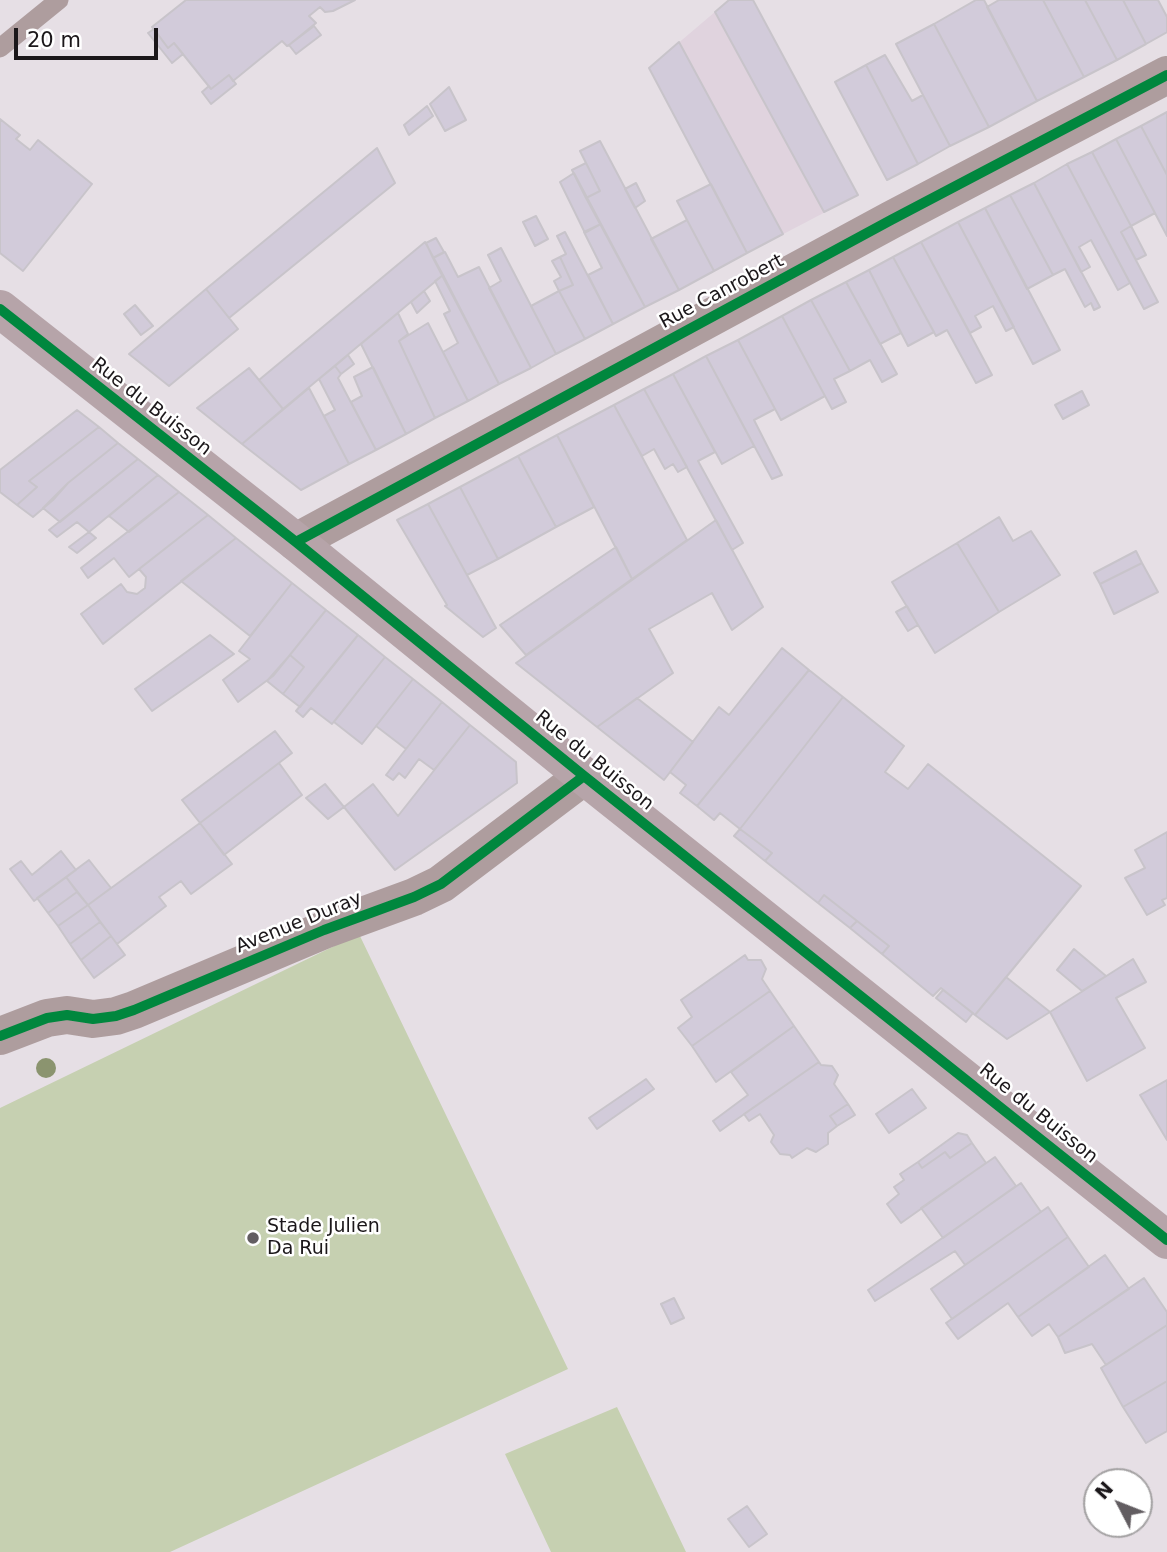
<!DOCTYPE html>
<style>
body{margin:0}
#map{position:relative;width:1167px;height:1552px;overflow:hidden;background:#e6dfe5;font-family:"DejaVu Sans",sans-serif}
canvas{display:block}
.north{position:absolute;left:1083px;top:1468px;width:70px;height:70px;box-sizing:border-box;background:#fff;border:2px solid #a4a2a3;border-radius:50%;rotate:312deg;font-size:19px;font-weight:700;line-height:28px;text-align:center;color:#1b171a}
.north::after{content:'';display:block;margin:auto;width:24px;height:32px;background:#625d61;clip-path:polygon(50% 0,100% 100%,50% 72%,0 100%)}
.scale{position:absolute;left:14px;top:28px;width:144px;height:32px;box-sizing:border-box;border:4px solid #1b171a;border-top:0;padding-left:9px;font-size:21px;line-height:24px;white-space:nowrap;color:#1b171a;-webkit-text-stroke:5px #fff;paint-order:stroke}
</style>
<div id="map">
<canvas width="1167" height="1552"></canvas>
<div class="north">N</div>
<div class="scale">20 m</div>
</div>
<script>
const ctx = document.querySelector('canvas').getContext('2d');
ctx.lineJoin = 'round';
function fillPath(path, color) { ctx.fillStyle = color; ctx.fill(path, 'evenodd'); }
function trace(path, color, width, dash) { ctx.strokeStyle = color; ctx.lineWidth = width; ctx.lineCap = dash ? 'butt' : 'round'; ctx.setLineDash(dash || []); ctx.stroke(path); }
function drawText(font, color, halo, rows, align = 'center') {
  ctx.font = font + ' "DejaVu Sans",sans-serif'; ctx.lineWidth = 5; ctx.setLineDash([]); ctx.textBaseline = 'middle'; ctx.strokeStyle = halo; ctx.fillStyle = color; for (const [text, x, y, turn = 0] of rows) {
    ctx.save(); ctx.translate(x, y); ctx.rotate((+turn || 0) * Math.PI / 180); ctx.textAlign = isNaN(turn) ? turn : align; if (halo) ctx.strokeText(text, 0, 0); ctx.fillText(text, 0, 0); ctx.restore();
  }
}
fillPath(new Path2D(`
 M729,0H753L858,195L747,253L649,68Z`), '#e0d3de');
fillPath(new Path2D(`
 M359,934L568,1369L170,1552H0V1108Z
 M617,1407L686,1552H551L505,1454Z`), '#c6d0b1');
const building = new Path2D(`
 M186,0H355L333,11L325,12L320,7L309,16L316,23L289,45L287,46L282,41L233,81L229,75L211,89L174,43L168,48L152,27Z
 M729,0H753L858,195L824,212L715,12Z
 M976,0H984L1037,101L989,127L934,24Z
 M999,0H1043L1084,77L1037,101L987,7Z
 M1043,0H1085L1117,60L1084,77Z
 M1085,0H1123L1146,44L1117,60Z
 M1123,0H1158L1167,17V32L1146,44Z
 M934,24L989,127L950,146L896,44Z
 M314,26L321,35L296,54L289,45Z
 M154,29L168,48L174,43L183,54L172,63L148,33Z
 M679,42L783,234L747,253L649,68Z
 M885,55L912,101L923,95L950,146L918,164L866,65Z
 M866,65L918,164L887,180L835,82Z
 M229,75L236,84L211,104L202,92L209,86L211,89Z
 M449,87L466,120L445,131L430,104Z
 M427,106L433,116L409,135L404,125Z
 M1167,112V175L1141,126Z
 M0,119L20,135L16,139L30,150L38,140L92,184L23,271L0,253Z
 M1141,126L1167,175V236L1116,139Z
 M1116,139L1155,213L1131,226L1092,152Z
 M600,141L679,290L645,307L586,198L600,191L580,151Z
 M377,148L395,183L229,318L206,289Z
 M1092,152L1131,226L1121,232L1158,302L1144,309L1067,164Z
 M586,163L600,191L586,198L572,170Z
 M1067,164L1130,283L1118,290L1091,240L1079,247L1090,267L1081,272L1034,183Z
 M574,173L601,224L585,233L560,182Z
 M636,183L645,201L635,208L625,189Z
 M1034,183L1100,307L1094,310L1091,303L1085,307L1065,269L1053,275L1010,195Z
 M711,184L747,253L714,271L677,201Z
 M1010,195L1053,275L1027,289L985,208Z
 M985,208L1060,350L1033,364L958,222Z
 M536,216L548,239L535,246L523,222Z
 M687,220L714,271L679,290L651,239Z
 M958,222L1014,327L1006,331L993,306L975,316L981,327L970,333L921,242Z
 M601,224L645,307L613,324L588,275L602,268L584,232Z
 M1131,226L1146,255L1136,260L1121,232Z
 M565,232L613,324L585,339L559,291L573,285L560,257L566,254L557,236Z
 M436,238L444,252L433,258L426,243Z
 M425,242L443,275L283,409L259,380Z
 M921,242L992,375L976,383L947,330L936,336L893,257Z
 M501,248L556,354L531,368L489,288L501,281L488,255Z
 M445,252L458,277L479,267L531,368L499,384L433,258Z
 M560,257L573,285L559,291L554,281L561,277L552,261Z
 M893,257L934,332L908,346L869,270Z
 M869,270L901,333L880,344L846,282Z
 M443,275L499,384L468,401L443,352L458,343L444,314L450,311L435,281Z
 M846,282L897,374L882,382L870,360L850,371L811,300Z
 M206,289L238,329L169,386L129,354Z
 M424,291L430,301L417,313L411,302Z
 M559,291L585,339L556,354L531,306Z
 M811,300L850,371L834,379L846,402L832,409L782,316Z
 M135,305L153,326L141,335L124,314Z
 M398,313L408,334L399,341L435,418L406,434L361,344Z
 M782,316L825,396L781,420L738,340Z
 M428,323L468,401L435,418L399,341Z
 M738,340L775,409L754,420L782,475L772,479L706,356Z
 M348,355L354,364L341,374L335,366Z
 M706,356L754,446L722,464L673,374Z
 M335,366L341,374L338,378L376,450L349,464L324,416L335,410L319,379Z
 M373,367L406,434L376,450L351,402L362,396L354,377Z
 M249,368L283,409L242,444L197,408Z
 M673,374L715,452L698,461L743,543L732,550L644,389Z
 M309,388L349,464L301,490L242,444Z
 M644,389L687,467L678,472L673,464L665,469L654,449L642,456L614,405Z
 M1082,391L1089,405L1063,419L1055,405Z
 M614,405L687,540L632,579L557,435Z
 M77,410L99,427L29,481L37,487L17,505L0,492V470Z
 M99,427L118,443L68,483L53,500L33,517L17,505L37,487L29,481Z
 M557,435L594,507L556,527L518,456Z
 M118,443L138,459L60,522L43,508L68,483Z
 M518,456L556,527L498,559L460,487Z
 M138,459L158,475L89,532L77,522L57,537L49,530Z
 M158,475L179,492L129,532L109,516Z
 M460,487L498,559L467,575L428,504Z
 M179,492L208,515L129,577L114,558L88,578L81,568Z
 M428,504L496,628L483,637L445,606L447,605L397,520Z
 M208,515L236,538L103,644L81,614L121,584L127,592L137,594L145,588L146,577L139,569Z
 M999,517L1013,541L1031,531L1060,575L999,612L957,543Z
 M716,520L763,607L732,630L712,593L649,629L673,673L597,727L516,663Z
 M89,532L96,538L77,553L69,547Z
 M236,538L292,583L250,636L181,581Z
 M957,543L999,612L935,653L892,582Z
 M616,547L632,579L526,655L500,625Z
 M1136,551L1142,563L1100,584L1094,573Z
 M1142,563L1158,592L1114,614L1100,584Z
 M292,583L326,610L273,676L238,702L223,680L250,659L239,651Z
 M907,606L918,625L908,631L896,612Z
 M326,610L358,635L300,707L283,694L304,667L290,655Z
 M210,635L234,654L152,711L135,689Z
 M358,635L385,657L332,724L311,708L303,717L296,711Z
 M782,648L809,670L697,806L680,793L686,785L670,772L719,707L729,715Z
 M290,655L304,667L283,694L267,681Z
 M385,657L413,679L362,744L334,722Z
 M809,670L843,697L740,829L720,813L714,820L697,806Z
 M413,679L442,702L406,749L376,726Z
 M843,697L904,746L885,772L908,789L928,764L1081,886L975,1015L941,988L933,996L882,954L889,946L824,895L818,903L765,861L772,853L740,829Z
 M637,698L693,742L664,780L597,727Z
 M442,702L470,725L434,770L419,759L405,778L399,773L393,780L386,775Z
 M470,725L516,762L517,783L395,870L344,807L373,784L398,816Z
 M275,731L292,753L200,823L182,800Z
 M279,763L302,795L224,855L200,823Z
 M325,784L344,807L328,819L306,798Z
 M200,823L232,864L191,894L181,881L159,897L166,906L117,944L88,905Z
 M740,829L772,853L765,861L734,836Z
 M1167,832V898L1162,900L1165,905L1147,915L1125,878L1145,868L1135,850Z
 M61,851L76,870L34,901L10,869L21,861L32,875Z
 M89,860L111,888L88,905L66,877Z
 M66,877L77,892L48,913L37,898Z
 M77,892L88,905L58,926L48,913Z
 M824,895L857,921L850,928L818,903Z
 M88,905L100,922L70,944L58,926Z
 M857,921L889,946L882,954L850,928Z
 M100,922L111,936L81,960L70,944Z
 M111,936L125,955L94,978L81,960Z
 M1074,949L1106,976L1082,991L1057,970Z
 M745,955L748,960H761L766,969L762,979L770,991L692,1046L678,1028L692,1017L681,1000Z
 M1133,959L1146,982L1116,998L1145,1048L1087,1081L1050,1012Z
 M1006,977L1050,1012L1007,1039L975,1015Z
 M943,990L973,1013L966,1022L936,998Z
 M770,991L794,1026L716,1082L692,1046Z
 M794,1026L819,1062L720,1131L713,1121L748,1095L731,1072Z
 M819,1062L821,1065L832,1066L838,1075L834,1084L848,1104L830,1116L837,1126L828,1133V1144L816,1152L807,1148L792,1158L790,1155L780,1154L771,1142L774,1135L760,1114L749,1121L744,1114Z
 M646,1079L654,1089L597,1129L589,1118Z
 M1167,1080V1140L1140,1095Z
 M912,1089L926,1108L889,1133L876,1114Z
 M848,1104L855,1115L837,1126L830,1116Z
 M958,1133L967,1135L972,1143L950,1158L945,1152L922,1168L918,1162Z
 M972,1143L986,1163L901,1223L887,1204L899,1194L894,1187L904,1180L900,1174L918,1162L922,1168L945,1152L950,1158Z
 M995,1157L1016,1186L943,1238L921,1208Z
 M1021,1183L1041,1212L965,1265L955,1251L875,1301L868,1290Z
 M1048,1207L1068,1237L952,1319L931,1289Z
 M1068,1237L1089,1267L1018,1317L1008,1303L958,1339L946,1323Z
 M1105,1255L1129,1289L1058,1337L1049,1324L1032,1336L1018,1317Z
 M1144,1278L1167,1312V1325L1106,1365L1092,1344L1065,1353L1058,1337Z
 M674,1298L684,1318L671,1324L661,1304Z
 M1167,1325V1381L1123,1407L1101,1368Z
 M1167,1381V1431L1146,1443L1123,1407Z
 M747,1506L767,1534L749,1547L728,1519Z`);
fillPath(building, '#d2cbda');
trace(building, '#c8c4ca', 2);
trace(new Path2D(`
 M0,48L59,0`), '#ae9d9e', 19);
trace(new Path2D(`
 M296,542L891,220L1167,75
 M0,1036L47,1018L67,1015L93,1019L116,1016L134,1010L324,930L414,897L441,884L584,776`), '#ae9d9e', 38);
trace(new Path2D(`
 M0,309L296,542L584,776L1167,1240`), '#b6a4a9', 38);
trace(new Path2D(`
 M0,309L296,542L584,776L1167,1240
 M296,542L891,220L1167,75
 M0,1036L47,1018L67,1015L93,1019L116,1016L134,1010L324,930L414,897L441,884L584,776`), '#00873e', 10);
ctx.fillStyle = '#8b946f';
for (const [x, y] of [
 [46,1068]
]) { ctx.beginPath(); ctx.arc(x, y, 10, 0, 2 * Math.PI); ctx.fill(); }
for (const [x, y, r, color] of [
 [253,1238,7,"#625d61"]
]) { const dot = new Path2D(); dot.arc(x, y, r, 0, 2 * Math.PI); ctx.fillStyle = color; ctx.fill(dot); trace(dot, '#fff', 2.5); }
drawText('19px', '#1b171a', '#fff', [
 ["Rue Canrobert",722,292,-28],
 ["Rue du Buisson",151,407,38],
 ["Rue du Buisson",594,761,39],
 ["Avenue Duray",299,923,-22],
 ["Rue du Buisson",1038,1114,39]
]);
drawText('19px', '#1b171a', '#fff', [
 ["Stade Julien",267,1227],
 ["Da Rui",267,1249]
], 'left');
</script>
